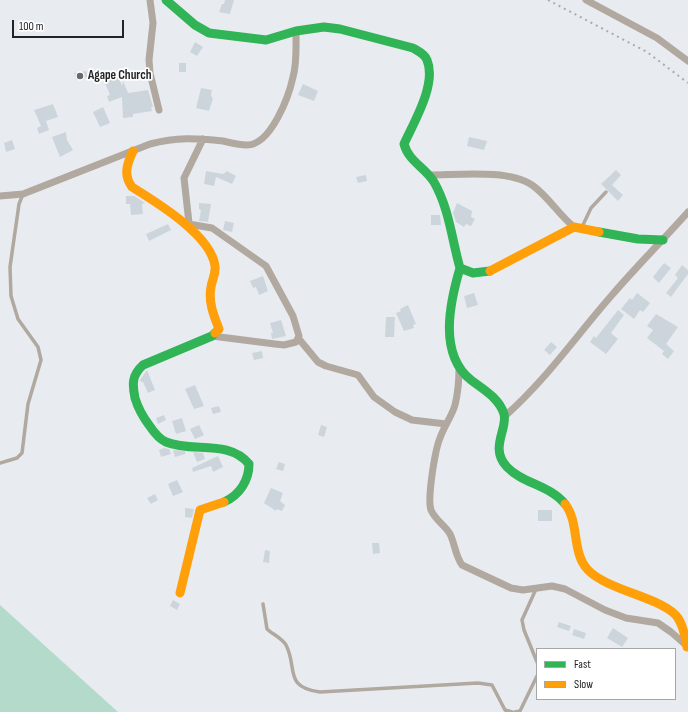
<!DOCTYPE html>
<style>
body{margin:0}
#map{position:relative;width:688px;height:712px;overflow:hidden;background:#e8ecf0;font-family:"Sofia Sans Condensed",sans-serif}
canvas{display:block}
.legend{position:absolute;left:536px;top:648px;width:140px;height:52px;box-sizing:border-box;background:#fff;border:1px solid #a6a7a8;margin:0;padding:5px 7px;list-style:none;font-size:12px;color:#212326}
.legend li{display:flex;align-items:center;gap:8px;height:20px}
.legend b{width:20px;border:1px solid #a6a7a8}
.scale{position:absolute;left:12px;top:20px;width:112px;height:18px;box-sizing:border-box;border:2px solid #212326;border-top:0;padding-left:5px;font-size:12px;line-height:14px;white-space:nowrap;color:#212326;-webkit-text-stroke:3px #fff;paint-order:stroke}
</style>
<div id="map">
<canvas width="688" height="712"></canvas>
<ul class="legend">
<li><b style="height:5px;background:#30b455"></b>Fast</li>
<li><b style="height:5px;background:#ff9f0a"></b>Slow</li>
</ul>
<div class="scale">100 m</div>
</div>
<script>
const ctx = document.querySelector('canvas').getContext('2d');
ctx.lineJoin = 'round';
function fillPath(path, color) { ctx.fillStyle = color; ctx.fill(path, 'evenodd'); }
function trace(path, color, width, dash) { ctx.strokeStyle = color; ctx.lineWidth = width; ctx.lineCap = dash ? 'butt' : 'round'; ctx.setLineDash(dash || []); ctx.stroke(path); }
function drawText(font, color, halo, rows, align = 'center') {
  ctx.font = font + ' "Sofia Sans Condensed",sans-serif'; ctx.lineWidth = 3.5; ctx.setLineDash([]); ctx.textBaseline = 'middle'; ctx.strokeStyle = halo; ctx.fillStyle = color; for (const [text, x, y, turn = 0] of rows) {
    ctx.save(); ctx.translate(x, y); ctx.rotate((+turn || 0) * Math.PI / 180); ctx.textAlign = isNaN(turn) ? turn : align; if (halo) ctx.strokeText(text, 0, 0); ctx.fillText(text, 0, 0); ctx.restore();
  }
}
fillPath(new Path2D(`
 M0,605L118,712H0Z`), '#b4dacb');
fillPath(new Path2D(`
 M225,0H234L230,14L219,12L222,4H224Z
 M195,42L203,47L197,56L190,52Z
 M179,63H186V72H179Z
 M86,71L88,77L76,80L74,73Z
 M117,72L122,86L123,81L128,93L148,90L153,107H151L152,111L133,114V117L123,118L122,97L109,102L107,96L110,95L103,78Z
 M303,84L318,91L314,101L298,95Z
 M201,88L212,90L211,95L213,99L209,111L196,108Z
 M53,104L58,117L46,121L49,130L39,134L37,128L41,126L34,110Z
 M103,107L110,123L100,127L93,112Z
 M66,132L67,140L73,150L60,157L52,137Z
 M469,137L487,141L484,150L467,146Z
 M12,140L15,149L6,152L4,143Z
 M616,170L621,175L612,185L623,195L618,201L601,184Z
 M206,171L223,174L227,171L236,176L232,184L216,177L214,186L204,184Z
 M366,175L367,181L358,183L356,177Z
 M126,196H134L145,203L142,204L143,214L131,215L130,204H126Z
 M199,203L211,204L208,222L199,221L201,210L199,209Z
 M457,203L472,211L471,217L475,219L471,226L466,224L464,227L456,222L453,213Z
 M431,215H440L441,225H431Z
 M225,221L234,223L232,232L223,230Z
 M168,224L171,230L149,241L146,234Z
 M664,263L671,268L659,283L653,277Z
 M682,265L688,270V274L671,297L666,293L678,278L675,275Z
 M263,276L268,291L259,295L256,287L253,288L250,281Z
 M474,293L478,305L467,308L464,296Z
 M637,293L650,303L643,312L640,310L634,319L621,309L630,298L632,300Z
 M408,305L416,324L413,325L414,328L404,331L396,313L401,311L400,309Z
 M618,310L624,315L611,333L618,339L606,354L590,342L594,336L596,338Z
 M656,314L678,327L666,344L674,351L668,359L662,354L664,351L647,338L653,330L647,326Z
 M386,317H395L394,337H385Z
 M281,320L286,336L272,339L271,333H273L270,323Z
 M551,342L557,347L550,355L544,350Z
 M262,351L263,358L254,360L252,353Z
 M147,370L155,390L148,393L143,382H141L140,380Z
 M195,385L204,406L194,409L185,389Z
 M219,406L221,412L213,414L211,408Z
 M164,415L166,420L158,424L156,418Z
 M182,418L186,431L176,434L172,421Z
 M199,425L204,435L195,439L190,429Z
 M321,425L327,427L324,437L318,435Z
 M164,448L169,449L171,454L161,457L159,450Z
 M173,450L185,451V454L175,457Z
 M193,452L203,453L205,459L197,462Z
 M218,456L223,467L213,472L211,466L193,472L192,468Z
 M279,462L285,464L283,471L276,469Z
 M177,480L183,492L173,496L168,484Z
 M271,488L283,493L280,501L285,505L282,511L277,509L276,511L264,503Z
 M155,494L158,500L151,504L147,498Z
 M185,508L194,509L192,518L185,517Z
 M538,510H552V521H538Z
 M372,543H379L380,553L373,554Z
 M265,550L270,551L269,563L263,562Z
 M173,600L180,604L177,610L170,606Z
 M559,622L571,626L569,631L557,627Z
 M613,628L628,638L622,647L607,638Z
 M574,629L586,633L584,639L572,635Z`), '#cdd5dc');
trace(new Path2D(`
 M582,227L591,208L606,192
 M0,463L17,458L22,453L28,404L41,360L38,347L18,319L11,296L10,267L19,204L23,194
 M536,589L522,620L524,630L537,662
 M263,604L267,629C272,634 282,638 286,645C298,668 283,687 320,692L478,683L492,685L505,710L512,712
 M515,712L520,711L537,676`), '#b1a8a0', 3.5);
trace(new Path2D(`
 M150,0L153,23L149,60L150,73L159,110
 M586,0L657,38L688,61
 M429,175C458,175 508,169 532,185C548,196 558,214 574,227
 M0,196L23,194L150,144C177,137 196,138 223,141C231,143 239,145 247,145C271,145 289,96 293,77C297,63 296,46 296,31
 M183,223L212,228L266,266L293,316L299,336L296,342L284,345L275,344L212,336
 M189,223L184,178L203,139
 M299,339L318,362L326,366L358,375L374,397L395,412L412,420L446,424
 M459,368C459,381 458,393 455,405C452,416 444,426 440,438C435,450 427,499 431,510C435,520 445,525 450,534C455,544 455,555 462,565L511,588L523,590L552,586L565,589L605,610L626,618L658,623L671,632L688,647
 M505,416C546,380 576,336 612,295C636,267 663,240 688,212`), '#b1a8a0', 7);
trace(new Path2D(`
 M166,0L195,25L209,33L266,40L296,31L324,27L340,29L413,48C418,51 425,54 427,60C437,84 414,122 404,144C409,162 425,167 434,182C449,208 452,240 460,268L473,273L490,271
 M599,232L638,239L663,240
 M460,268C450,302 438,354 471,380C484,390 499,398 504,414C508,429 489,448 507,467C523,484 550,485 565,504
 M215,333L212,336L143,365C132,375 132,384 135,398C138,408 143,417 149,425C153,431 159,439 166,442C193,453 228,439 249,464C249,480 240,495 224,502`), '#30b455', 9);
trace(new Path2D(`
 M133,151C127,164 123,175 132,187C156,202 211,235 215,266C216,274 212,280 211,287C208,302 214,316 219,329L215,333
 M490,271L574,227L599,232
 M565,504C580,523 571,552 588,570C608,591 665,598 678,618C684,627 685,637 687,647
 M180,593L200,510L224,502`), '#ff9f0a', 9);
trace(new Path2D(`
 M548,0L647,52L688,83`), '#acaba9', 2, [2, 4]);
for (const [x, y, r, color] of [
 [80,76,4,"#67696d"]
]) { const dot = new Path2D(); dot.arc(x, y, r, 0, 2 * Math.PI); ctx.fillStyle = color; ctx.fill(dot); trace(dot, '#fff', 1.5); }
drawText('bold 13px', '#212326', '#fff', [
 ["Agape Church",88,76]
], 'left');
</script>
